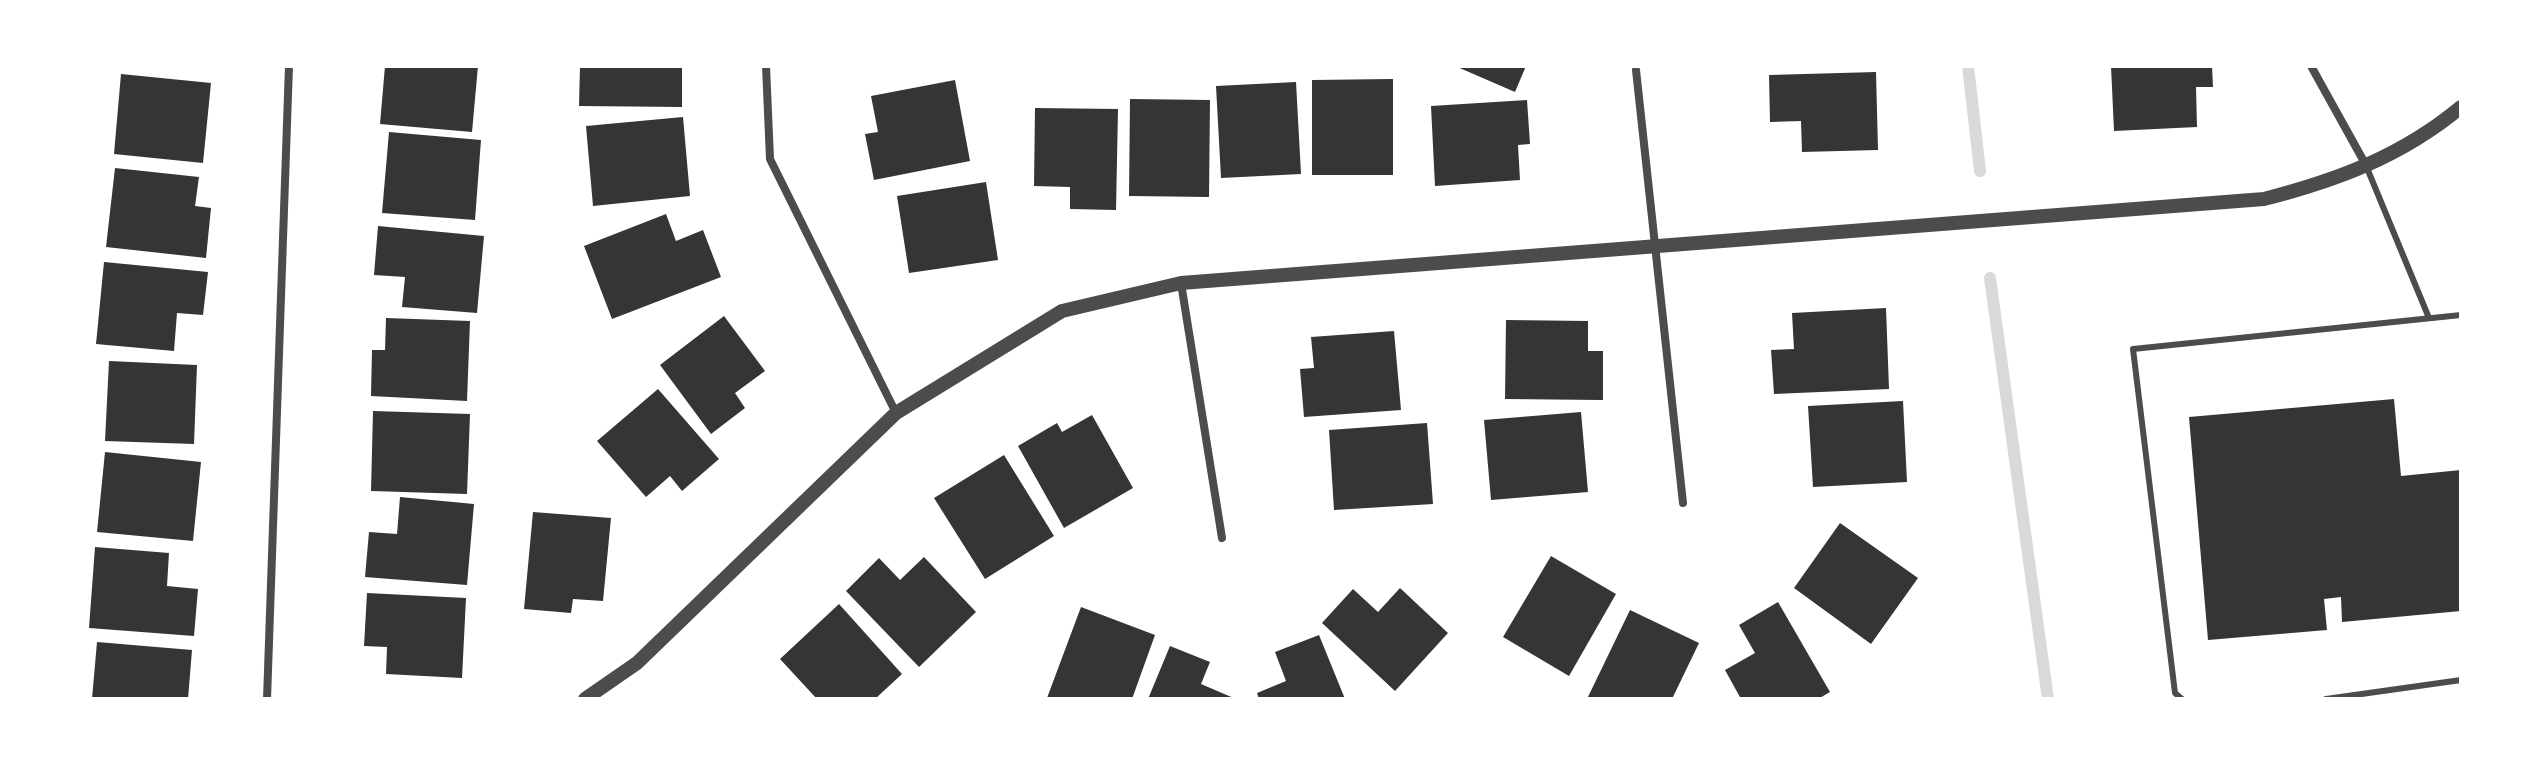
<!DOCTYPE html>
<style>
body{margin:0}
#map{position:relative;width:2527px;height:765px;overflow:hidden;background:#fff;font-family:"Sofia Sans Condensed",sans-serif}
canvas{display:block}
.frame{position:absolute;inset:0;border:68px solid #fff;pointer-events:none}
</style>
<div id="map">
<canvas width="2527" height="765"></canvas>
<div class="frame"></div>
</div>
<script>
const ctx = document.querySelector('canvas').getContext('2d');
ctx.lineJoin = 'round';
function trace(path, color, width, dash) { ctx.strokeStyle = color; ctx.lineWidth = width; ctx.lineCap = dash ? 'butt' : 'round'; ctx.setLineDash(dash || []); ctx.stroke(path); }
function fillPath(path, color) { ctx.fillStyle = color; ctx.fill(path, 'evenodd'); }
trace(new Path2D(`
 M1968,66L1980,171
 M1990,278L2048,699`), '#d9d9d9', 12);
fillPath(new Path2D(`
 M385,66H478L472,132L380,124Z
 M580,66H682V107L579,106Z
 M1455,66H1526L1515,92Z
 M2111,66H2212L2213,87H2196L2197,127L2114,131Z
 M1876,72L1878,150L1802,152L1801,121L1770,122L1769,75Z
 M121,74L211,83L203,163L114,154Z
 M1393,79V175H1312V80Z
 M955,80L970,161L874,180L865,134L878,132L871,96Z
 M1296,82L1301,174L1221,178L1216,86Z
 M1130,99L1210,100L1209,197L1129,196Z
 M1527,100L1530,144L1518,145L1520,180L1435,186L1431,106Z
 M1035,108L1118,109L1116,210L1070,209V187L1034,186Z
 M683,117L690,196L593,206L586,126Z
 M389,132L481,140L475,220L382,213Z
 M115,168L199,177L195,206L211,208L206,258L106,247Z
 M986,182L998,260L909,273L897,196Z
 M666,214L676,241L703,230L721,277L612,319L584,246Z
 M378,226L484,236L477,313L402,307L405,277L374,275Z
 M104,262L208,272L203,315L177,313L174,351L96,344Z
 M1886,308L1889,389L1774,394L1771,350L1794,349L1792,313Z
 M724,316L765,371L735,393L745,408L711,434L660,365Z
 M386,318L470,321L467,401L371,396L372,350H385Z
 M1506,320L1588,321V351H1603V400L1505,399Z
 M1394,331L1401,410L1304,417L1300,369L1314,368L1311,337Z
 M109,361L197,365L194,444L105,441Z
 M658,389L719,459L682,491L670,476L646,497L597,441Z
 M2394,399L2401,476L2461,470V611L2342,622L2341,597L2324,599L2327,630L2208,640L2189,417Z
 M1903,401L1907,482L1813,487L1808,406Z
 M373,411L470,414L467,494L371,491Z
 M1581,412L1588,492L1491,500L1484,420Z
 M1092,415L1133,488L1064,528L1018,446L1057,423L1062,432Z
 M1427,423L1433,504L1334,510L1329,430Z
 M105,452L201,462L193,541L97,532Z
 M1004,455L1054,536L985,579L934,498Z
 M400,497L474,504L467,585L365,577L369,532L397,534Z
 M533,512L611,518L603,601L573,599L571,613L524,609Z
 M1840,523L1918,578L1871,644L1794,588Z
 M95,547L169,553L167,586L198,589L194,636L89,628Z
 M1551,556L1616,594L1569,676L1503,637Z
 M924,557L976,612L919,667L846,591L879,558L900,580Z
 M1400,588L1448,633L1395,691L1322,623L1353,589L1378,612Z
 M367,593L466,598L462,678L386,674L387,647L364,646Z
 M1778,602L1830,692L1818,699H1741L1725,670L1755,653L1739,625Z
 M839,604L902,674L875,699H817L780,659Z
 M1081,607L1155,635L1132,699L1047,698Z
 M1630,610L1699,643L1672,699H1587Z
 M1319,635L1345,699H1259L1257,693L1286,681L1275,652Z
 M97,642L192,650L188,699H92Z
 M1170,646L1210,662L1201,684L1236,699H1148Z`), '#353535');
trace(new Path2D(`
 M2367,168L2429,318
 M2182,699L2175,693L2133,349L2461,315
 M2326,699L2461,680`), '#4c4c4c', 6);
trace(new Path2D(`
 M766,66L770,159L896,413
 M2311,66L2367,167
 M1636,70L1683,503
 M1181,283L1222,538
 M267,699L289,66`), '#4c4c4c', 8);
trace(new Path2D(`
 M585,699L637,663L896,413L1062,311L1181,283L2264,199C2338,180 2402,156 2461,107`), '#4c4c4c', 14);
</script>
